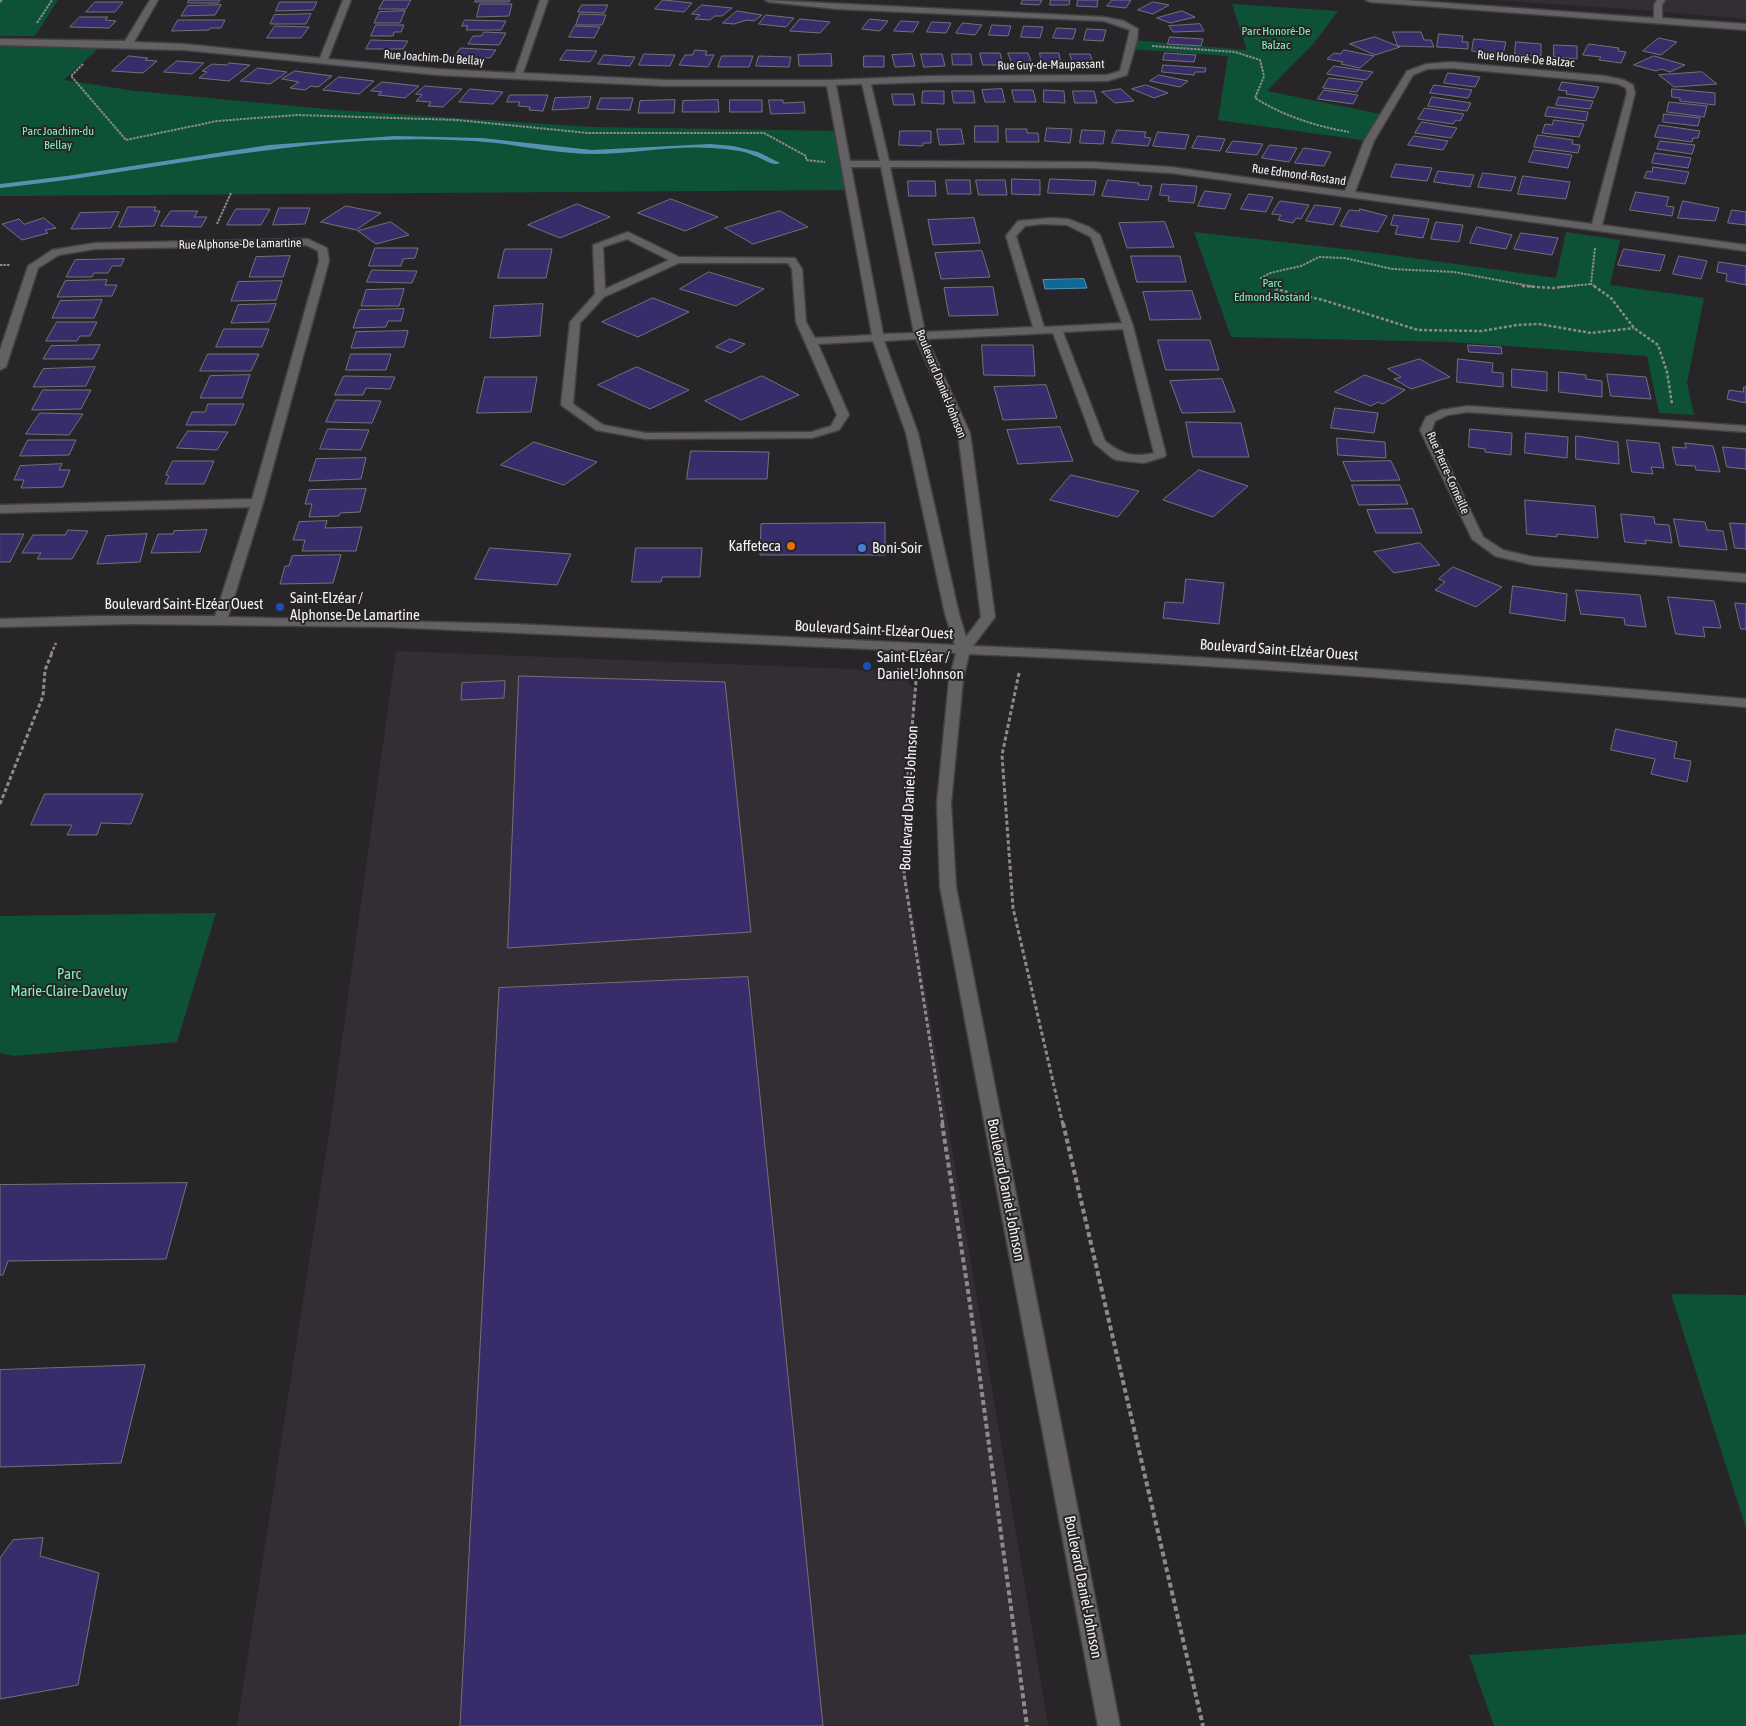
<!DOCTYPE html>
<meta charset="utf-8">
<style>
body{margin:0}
canvas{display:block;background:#282528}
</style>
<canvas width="1746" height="1726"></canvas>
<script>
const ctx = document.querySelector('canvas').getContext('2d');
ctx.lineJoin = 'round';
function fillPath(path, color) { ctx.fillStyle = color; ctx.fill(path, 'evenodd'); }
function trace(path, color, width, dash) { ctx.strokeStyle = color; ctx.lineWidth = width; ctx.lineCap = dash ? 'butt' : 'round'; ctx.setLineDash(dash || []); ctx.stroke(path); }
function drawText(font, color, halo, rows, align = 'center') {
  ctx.font = font + ' "Asap Condensed",sans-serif'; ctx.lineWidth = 4; ctx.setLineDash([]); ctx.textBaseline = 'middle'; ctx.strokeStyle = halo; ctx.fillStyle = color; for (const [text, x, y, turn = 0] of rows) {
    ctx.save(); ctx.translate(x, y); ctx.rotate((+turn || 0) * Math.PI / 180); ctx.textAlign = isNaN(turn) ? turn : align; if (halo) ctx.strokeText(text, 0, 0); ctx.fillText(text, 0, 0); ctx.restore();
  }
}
fillPath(new Path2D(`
 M1493,0H1746V19L1643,10Z
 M396,651L900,671L917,694L904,768L903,855L1048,1726H237L329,1134Z`), '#352d34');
fillPath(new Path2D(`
 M0,0H58L35,36H0Z
 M1232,4L1338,11L1314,43L1267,91L1385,115L1369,141L1218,120L1228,56L1130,49L1133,40L1247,50Z
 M0,42L103,44L64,80L135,91L336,110L592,127L840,131L850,190L0,196Z
 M1194,232L1362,251L1556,278L1566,232L1620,240L1610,285L1704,298L1687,383L1694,415L1659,413L1647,356L1452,342L1231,337Z
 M216,913L177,1042L14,1056L0,1053V916Z
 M1671,1294L1746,1295V1528Z
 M1746,1634V1726H1494L1469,1655Z`), '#0d5236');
const water = new Path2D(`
 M1084,279L1087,288L1045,289L1043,280Z`);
fillPath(water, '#0f6996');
trace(water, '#5492b2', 1);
fillPath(new Path2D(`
 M395,136L482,138L592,150L710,144L733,146L758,152L780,163C773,167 762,158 755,156C742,150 727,149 712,148C673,145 633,154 594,154C561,154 528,147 496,143C329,126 165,171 0,188V184L67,176L269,145Z`), '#5492b2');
const building = new Path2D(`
 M189,0H220L218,3H188Z
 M384,0H411L406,9H379Z
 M476,0H510L509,2H475Z
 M663,0H664L692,3L684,12L655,9Z
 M1023,0H1042L1039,5L1021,4Z
 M1051,0H1070L1069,5H1050Z
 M1078,0H1098L1097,7L1077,6Z
 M1112,0H1131L1126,8L1107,6Z
 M95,2H123L115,12H86Z
 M280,2H317L313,10L276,11Z
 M1153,2L1169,5L1153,14L1138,10Z
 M480,4H512L509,16L477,17Z
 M221,5L215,15L181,16L187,6Z
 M582,5H608L604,13L578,12Z
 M702,5L732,8L722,16H715L710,20L695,19L700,15L692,14Z
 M405,11L400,23H374L379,12Z
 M737,11L762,15L754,21L747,20L734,24L723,23Z
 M1182,11L1195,17L1170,23L1157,18Z
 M311,14L306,24H270L274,15Z
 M580,14L606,15L602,25H576Z
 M766,15L794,18L786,27L759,24Z
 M80,17H108L105,20L116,21L109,28L70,27Z
 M800,19L830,22L820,33L790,31Z
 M870,19L888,21L880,31L862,29Z
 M178,20H225L221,28H210L209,30L172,31Z
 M465,20L506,21L501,30H466L468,26H462Z
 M901,21L919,22L913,32L894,31Z
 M932,22L951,23L946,33L927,32Z
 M963,23L982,25L975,35L956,33Z
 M1200,24L1204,31L1173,32L1169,26Z
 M376,25H404L401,32H394L393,36H371Z
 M992,25L1011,26L1008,36L989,35Z
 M275,26L309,27L301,38H267Z
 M575,26L600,27L594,38L569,37Z
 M1024,26L1043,27L1040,38L1021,37Z
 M1057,28L1076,29L1073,39L1053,38Z
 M1087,29L1106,30L1103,41L1084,40Z
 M484,32L506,33L499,45L468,44L473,36H481Z
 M1393,32H1421L1424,40H1431L1434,47L1398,46Z
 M1439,34L1463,36L1462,42H1468V49L1437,47Z
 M1170,37L1203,39L1201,46L1168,44Z
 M1375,37L1400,47L1375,55L1350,44Z
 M1659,38L1677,42L1661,55L1643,51Z
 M1474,39L1506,42L1503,54L1472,51Z
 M371,40L408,41L403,49H366Z
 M1516,42L1541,44V56L1515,54Z
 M1589,44L1619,48L1618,51L1626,52L1621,63L1599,60L1601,57L1583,55Z
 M1554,45L1577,46V59L1554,57Z
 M461,48L496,50L490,58L455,56Z
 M567,50L597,51L590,62L560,60Z
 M695,50L707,51L705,55H714L708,67L679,65L685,55H692Z
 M1344,50L1374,56L1360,68L1341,64L1343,62L1327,59L1334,53L1340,54Z
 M980,53H1000L1003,65H983Z
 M1008,53H1028L1032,64L1013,65Z
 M1040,53H1059L1061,65H1042Z
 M1165,53L1196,55L1194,62L1163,60Z
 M644,54L675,55L670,66L639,65Z
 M831,54L832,66H799L798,55Z
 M912,54L915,66L895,67L892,55Z
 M921,54H942L945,66L924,67Z
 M952,54H971L972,65H953Z
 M1070,54H1090L1094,65L1074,66Z
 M604,55L635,57L630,66L598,64Z
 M129,56L148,58L145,60L157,61L143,73L112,71Z
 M722,56H753L749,67H718Z
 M759,56L791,57L789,67L756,66Z
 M864,56H884V67H864Z
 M1654,56L1685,65L1670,72L1661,69L1656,71L1634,65Z
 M177,61L204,63L192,74L164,72Z
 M229,63L250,65L229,81L199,78L207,72L202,71L212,64L227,65Z
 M1163,65L1206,68L1205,72H1195L1194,75L1162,72Z
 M1334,66L1373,72L1366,80L1327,74Z
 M258,68L287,72L270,84L241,81Z
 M295,71L332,76L318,87L311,86L305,90L290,88L299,82L282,79Z
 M1702,72L1717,84L1674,87L1659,75Z
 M1448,73L1480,77L1475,87L1444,83Z
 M1159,75L1188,81L1180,87L1150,81Z
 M339,77L374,81L359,94L323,90Z
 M1329,78L1363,82L1357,92L1323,88Z
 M382,82L419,86L405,98L378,95L382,92L371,91Z
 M1562,82L1599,87L1594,98L1566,94L1567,91L1559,90Z
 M1146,85L1168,93L1154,98L1132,89Z
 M1434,85L1472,90L1468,98L1430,93Z
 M425,86L462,89L443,107L428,106L431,102L416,101L422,95L416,94Z
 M470,89L503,92L493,104L459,102Z
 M1002,89L1005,102H985L982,90Z
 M1121,89L1134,101L1115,103L1102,92Z
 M1672,89L1715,93V105L1680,101V98L1672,97Z
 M1012,90H1033L1036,102H1015Z
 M1044,90L1064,91L1065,103L1044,102Z
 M1324,90L1358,95L1353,104L1318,99Z
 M923,91H944V104L922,103Z
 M952,91H973L975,103H954Z
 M1073,91H1094L1097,103H1075Z
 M892,94H913L915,105H894Z
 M510,95H548L543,111L529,110L530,107L518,106L520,102H507Z
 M591,97L588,108L552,110L555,98Z
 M1432,97L1471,103L1467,111L1428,106Z
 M1559,97L1593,101L1590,109L1556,105Z
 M601,98H633L630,110L597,109Z
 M675,100L674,113H638L640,101Z
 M718,100L719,112H682L683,101Z
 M730,100H762V112H730Z
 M769,100H783V103L804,102L805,113L771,114Z
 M1669,102L1707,106L1704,117L1667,112Z
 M1548,107L1588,112L1586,121L1545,116Z
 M1425,108L1464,114L1460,121L1456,120L1453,124L1418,119Z
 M1664,114L1700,118L1698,126L1663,122Z
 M1554,120L1584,124L1579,137L1542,133L1545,124L1552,125Z
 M1422,122L1457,128L1451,138L1415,133Z
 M1659,125L1700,131L1698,138H1693L1692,142L1655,137Z
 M975,126H998V142H975Z
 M1047,128L1072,129L1070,143L1045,141Z
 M937,129H961L964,144L940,145Z
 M1006,129H1027V133H1038L1039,142H1007Z
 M1082,130L1105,131L1103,144L1080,143Z
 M1117,130L1146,132L1144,137L1151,138L1148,146L1112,143Z
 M900,131H931V143H923V146L899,145Z
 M1158,132L1189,135L1185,149L1153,146Z
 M1538,135L1573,140L1572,144L1580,145L1578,153L1534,147Z
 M1198,136L1225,139L1220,151L1192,148Z
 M1414,136L1448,141L1443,150L1408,145Z
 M1233,141L1263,144L1257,155L1226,152Z
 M1660,141L1695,145L1692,154L1657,149Z
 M1270,145L1297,148L1289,162L1262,158Z
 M1304,148L1331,152L1324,166L1295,163Z
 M1534,150L1572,155L1568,168L1529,162Z
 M1655,153L1691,158L1688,168L1652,163Z
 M1396,164L1432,168L1427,181L1391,177Z
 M1653,167L1689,172L1685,184L1644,178L1647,171L1652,172Z
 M1438,171L1474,175L1470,187L1434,182Z
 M1483,173L1516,177L1511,191L1478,187Z
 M1523,176L1570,182L1566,199L1518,194Z
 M1012,179L1040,180V195L1012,194Z
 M1050,179L1096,181L1094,195L1048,193Z
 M946,180H970L971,194H948Z
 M976,180H1005L1007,195H979Z
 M1108,180L1139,183L1138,185L1152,186L1148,200L1102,196Z
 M908,181H935L936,196H909Z
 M1162,184L1197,186L1194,203L1168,201L1169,196L1160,195Z
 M1205,191L1231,194L1225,209L1198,206Z
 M1636,192L1669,197L1666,206L1674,207L1672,216L1630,210Z
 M1249,194L1273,197L1266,212L1241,209Z
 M671,199L718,217L685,231L638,213Z
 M1280,201L1309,205L1301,219L1296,218L1293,223L1278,220L1281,215L1272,214Z
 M1683,201L1719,208L1715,221L1678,218Z
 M577,204L610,217L560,238L528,225Z
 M1315,205L1341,208L1333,225L1306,221Z
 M346,206L381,213L356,230L321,222Z
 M128,207H156L154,211H160L154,226L119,227Z
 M279,208H310L305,224L273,225Z
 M236,209H270L261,225H227Z
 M1360,209L1387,216L1378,232L1340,226L1349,210L1359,211Z
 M1732,210L1746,212V225L1728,223Z
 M171,211H198L194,217H207L201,227L161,226Z
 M780,211L808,227L753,244L725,228Z
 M119,212L111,228L71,229L80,213Z
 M1394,215L1429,219L1423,238L1395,234L1398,226L1391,225Z
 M44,218L56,228L45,230L48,233L22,240L2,224L19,219L24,224Z
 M974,218L980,243L933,245L928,220Z
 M391,222L409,235L376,244L358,231Z
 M1165,222L1174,247L1127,248L1119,223Z
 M1436,222L1463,225L1459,242L1431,239Z
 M1477,227L1512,235L1506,249L1470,243Z
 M1521,233L1558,238L1552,255L1514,249Z
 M375,248H418L415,258L403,259L401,266H369Z
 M505,249H552L546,278H498Z
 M1624,249L1665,255L1660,271L1618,265Z
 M982,251L990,277L941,279L935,253Z
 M290,256L283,277H249L256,257Z
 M1131,256H1180L1186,282H1137Z
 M1679,256L1707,261L1701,279L1673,274Z
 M124,259L121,266H112L108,273H94L92,277H66L75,260Z
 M1719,262L1746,266V285L1726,281L1727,274L1717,272Z
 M372,270L417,271L412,283L367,282Z
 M709,272L764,289L736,306L680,289Z
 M107,280L105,285H117L112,296L57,297L65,281Z
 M282,281L276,300L231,301L238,282Z
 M993,287L998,315L949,316L944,288Z
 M404,289L399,306H361L366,290Z
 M1192,291L1201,319L1150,320L1143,292Z
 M653,298L689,312L638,337L602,322Z
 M102,300L94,318H52L60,301Z
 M276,304L269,322L231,323L238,305Z
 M543,304L540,336L490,338L494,306Z
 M404,309L401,321H388L386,327L353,328L359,310Z
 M57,322H97L90,336H80L77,341H46Z
 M224,329H269L262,347H216Z
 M408,331L404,347L351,348L356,332Z
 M730,339L745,344L731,353L716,347Z
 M1158,340H1210L1219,370H1166Z
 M100,345L93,359H43L51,346Z
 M982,345H1033L1035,376L984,375Z
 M1468,345L1501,347L1502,354L1469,352Z
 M208,354H259L251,371H200Z
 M351,354H391L386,370H346Z
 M1420,359L1450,377L1411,389L1394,379L1401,377L1388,369Z
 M1458,359L1493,363L1492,372L1503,373V387L1457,382Z
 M95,367L86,386L33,387L43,369Z
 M637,367L689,390L650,409L598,385Z
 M1512,369L1547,372V391L1512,387Z
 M1559,372L1586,375V379L1602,381V397L1559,392Z
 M1607,374L1646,377L1651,399L1611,396Z
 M250,375L242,398H200L210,376Z
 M1365,375L1405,390L1383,404L1378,402L1371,406L1335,392Z
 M344,376L395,377L390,389L366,388L363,395H335Z
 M762,376L799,395L741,420L705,401Z
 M485,377H537L531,412L477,413Z
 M1222,379L1235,412L1182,413L1170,381Z
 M1046,385L1057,418L1003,420L994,387Z
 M1744,387H1746V403L1727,399L1729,390L1743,392Z
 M43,390H91L81,409L32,410Z
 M336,400L381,401L372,423L326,422Z
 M208,404H244L235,425H186L192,412H205Z
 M1335,408L1378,413L1374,433L1331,428Z
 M40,413L83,414L69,435L26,434Z
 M1186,422L1241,423L1249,457H1193Z
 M1060,427L1073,461L1018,464L1007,430Z
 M328,429L369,430L361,450L320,449Z
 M1470,429L1512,433L1511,455L1485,452V449L1469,447Z
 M188,431L228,432L217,450L177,448Z
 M1526,433L1568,437L1567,458L1525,453Z
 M1576,436L1618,442L1619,464L1576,459Z
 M1337,438L1385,442L1386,458L1338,455Z
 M28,440H76L69,455L20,456Z
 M1627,440L1659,443L1664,468L1651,467L1653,474L1632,472Z
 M534,442L597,462L564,485L501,465Z
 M1685,443L1713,446L1720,472L1696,470L1695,466L1676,465L1672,447L1686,448Z
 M1723,447L1746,449V469L1727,467Z
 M691,451L769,452L767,479H687Z
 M366,458L361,479L309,481L316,459Z
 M173,461H214L204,484H165L169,476L166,475Z
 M1391,461L1400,480L1351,481L1343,462Z
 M62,464L59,470H70L63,487L21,488L24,480H14L20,466Z
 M1199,470L1248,486L1213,517L1163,500Z
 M1071,475L1139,491L1118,517L1050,500Z
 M1352,485H1400L1408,504L1359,505Z
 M366,489L360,512L340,513L339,516L309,517L312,504H305L309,490Z
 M1525,500L1595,506L1598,538L1557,534V537L1527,534Z
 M1413,509L1422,533H1376L1367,510Z
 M1621,514L1654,517L1655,524L1669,525L1672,543L1645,540L1646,544L1625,542Z
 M1674,519L1705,522L1707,530L1723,531L1727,550L1680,546Z
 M327,521L325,528L362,527L356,551H302L305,540H293L299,522Z
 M885,523V555H760L761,524Z
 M1730,523L1746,524V549L1735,548Z
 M68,530L88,531L72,559H37L41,553H22L33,535H65Z
 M207,530L200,552L151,553L158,534H173L174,531Z
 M0,534H24L10,562H0Z
 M147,534L140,562L97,564L106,536Z
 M1420,543L1440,565L1394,573L1374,552Z
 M490,548L571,554L557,585L475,579Z
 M636,548H702L700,577H662L661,582H632Z
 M341,555L333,583L280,584L285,566H289L292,556Z
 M1453,567L1502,587L1476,607L1435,590L1445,582L1439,579Z
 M1186,579L1224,583L1219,624L1163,618L1165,602L1183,603Z
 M1513,586L1567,594L1565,621L1510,613Z
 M1576,590L1640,595L1646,627L1625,625L1624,618L1581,614Z
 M1668,597L1714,601L1721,628L1703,627L1705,637L1676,634Z
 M1735,603L1746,604V629H1741Z
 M519,676L725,682L751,932L508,948Z
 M505,681L504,698L461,700L462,683Z
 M1616,729L1677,742L1674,758L1691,761L1687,782L1651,774L1655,759L1611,750Z
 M45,794H143L131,824L101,823L97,835H67L72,825H31Z
 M748,977L823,1726H460L499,988Z
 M187,1183L166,1259L8,1261L3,1275H0V1185Z
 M145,1365L121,1463L0,1467V1370Z
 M43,1538L40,1556L99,1573L78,1685L0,1699V1558L13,1540Z`);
fillPath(building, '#392c6b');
trace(building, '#727276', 1);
const minor = new Path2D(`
 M150,0H158L134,42L184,44L320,58L343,0H351L328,59L438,69L515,73L540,0H548L523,73L666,80H831L931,76L1107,75L1120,71L1130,30L1104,21L837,9L769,2L765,0L1104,17L1124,21L1138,29L1137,40L1127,75L1107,81L931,82L871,84L889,161L1093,162L1171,167L1345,191L1364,141L1407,71L1426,64L1451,62L1605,76L1624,80L1633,85L1635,93L1602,225L1746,245V251L1171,173L1093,168L890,167L925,332L1033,327L1006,236L1018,221L1051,218L1068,219L1089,227L1100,235L1133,326L1166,455L1164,457L1144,463L1116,460L1112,458L1094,443L1053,333L927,339L970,433L995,617L973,646C1231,656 1489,677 1746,699V707C1487,685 1228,664 969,654L963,680L951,803L956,887L1120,1726H1098L940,887L937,803L949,680L956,653L389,627L132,624L0,627V619L99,616H215L250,507L0,513V505L252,499L319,261L318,251L306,245L95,249L59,255L38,268L6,367L0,370V350L28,266L52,250L95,243L308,239L327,248L329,261L263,503L228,617L514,624L955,645L945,614L906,433L873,341L818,344L849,415L839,430L812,438L646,439L596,430L561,405L570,322L595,294L593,245L628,232L679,257L795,258L802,269L806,322L815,338L872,335L827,86H666L518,79L438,75L184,50L0,45V39L125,41ZM1451,68L1605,82L1618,84L1626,88L1627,93L1592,224L1355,192L1374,141L1413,75L1427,69ZM862,84L880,161H850L836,85ZM851,167H881L914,333L883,334ZM1042,224L1067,225L1091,237L1122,323L1044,327L1016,236L1025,226ZM627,239L669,260L605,289L603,247ZM679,263H788L792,269L796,322L837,415L831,426L811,432L646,433L603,425L573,404L580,323L604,297ZM1123,329L1154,453C1133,458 1121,454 1105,441L1063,332ZM916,339L958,433L981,617L966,637L959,614L918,433L884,341Z
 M1366,0H1404L1654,18V5L1657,0H1665L1662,5V18L1746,24V30L1370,2Z
 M1468,406L1746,426V432L1468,412L1448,415L1435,421L1432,430L1483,537L1503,550L1533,557L1746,574V582L1533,565L1495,556L1472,539L1420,430L1426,417L1441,410Z`);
trace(minor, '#434043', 3);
trace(new Path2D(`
 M0,2L2,0
 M37,23L52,0
 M1152,46L1235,52L1260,60L1264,76L1255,98C1284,116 1315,126 1349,132
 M83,64L71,76L126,140L217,121L297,115L457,120L588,133H764L806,156V160L825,162
 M217,224L231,193
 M1595,248L1591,284L1596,287
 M0,265H10
 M1273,287L1261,278L1270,273L1301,266L1319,257L1345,258L1392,269L1454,272L1535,287
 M1560,287L1591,284`), '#8d8a8d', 2, [2.5, 1]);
trace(new Path2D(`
 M1271,286L1275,289L1323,300L1418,330L1482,331L1517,325L1539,324L1591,333L1634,328
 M1522,286L1553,288L1571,286
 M1594,286L1611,298L1634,328L1658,345L1667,372L1672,404
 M51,654L56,643`), '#8d8a8d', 2.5, [3, 2]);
trace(new Path2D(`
 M897,669L906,673L917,670L908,774L904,874L943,1125
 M1019,673L1002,755L1013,908L1063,1125
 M0,804L43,696L45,670L52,653`), '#8d8a8d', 3, [4, 2.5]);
trace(new Path2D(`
 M942,1123L969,1297L1027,1726
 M1063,1123L1203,1726`), '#8d8a8d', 4, [5, 3]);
fillPath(minor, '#646164');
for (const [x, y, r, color] of [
 [791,546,5,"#e8710a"],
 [862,548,5,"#3f7fe0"],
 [280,607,5,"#1a4fb4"],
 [867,666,5,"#1a4fb4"]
]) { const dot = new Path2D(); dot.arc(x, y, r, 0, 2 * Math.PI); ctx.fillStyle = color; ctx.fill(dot); trace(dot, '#282528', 2); }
drawText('12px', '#7ff5bb', '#282528', [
 ["Parc Honoré-De",1276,31],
 ["Balzac",1276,45],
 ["Parc Joachim-du",58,131],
 ["Bellay",58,145],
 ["Parc",1272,283],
 ["Edmond-Rostand",1272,297]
]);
drawText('12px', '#f5f3f5', '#282528', [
 ["Rue Joachim-Du Bellay",434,58,4],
 ["Rue Honoré-De Balzac",1526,59,5],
 ["Rue Guy-de-Maupassant",1051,65,-1],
 ["Rue Edmond-Rostand",1299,175,8],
 ["Rue Alphonse-De Lamartine",240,244,-1],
 ["Boulevard Daniel-Johnson",941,384,68],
 ["Rue Pierre-Corneille",1448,473,66]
]);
drawText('15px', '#f5f3f5', '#282528', [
 ["Kaffeteca",781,546,"right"],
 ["Boni-Soir",872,548],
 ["Saint-Elzéar /",290,598],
 ["Alphonse-De Lamartine",290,615],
 ["Saint-Elzéar /",877,657],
 ["Daniel-Johnson",877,674]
], 'left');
drawText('15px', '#f5f3f5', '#282528', [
 ["Boulevard Saint-Elzéar Ouest",184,604],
 ["Boulevard Saint-Elzéar Ouest",874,630,3],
 ["Boulevard Saint-Elzéar Ouest",1279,650,4],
 ["Boulevard Daniel-Johnson",909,798,-87],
 ["Boulevard Daniel-Johnson",1006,1190,79],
 ["Boulevard Daniel-Johnson",1083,1587,79]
]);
drawText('15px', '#7ff5bb', '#282528', [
 ["Parc",69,974],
 ["Marie-Claire-Daveluy",69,991]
]);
</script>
